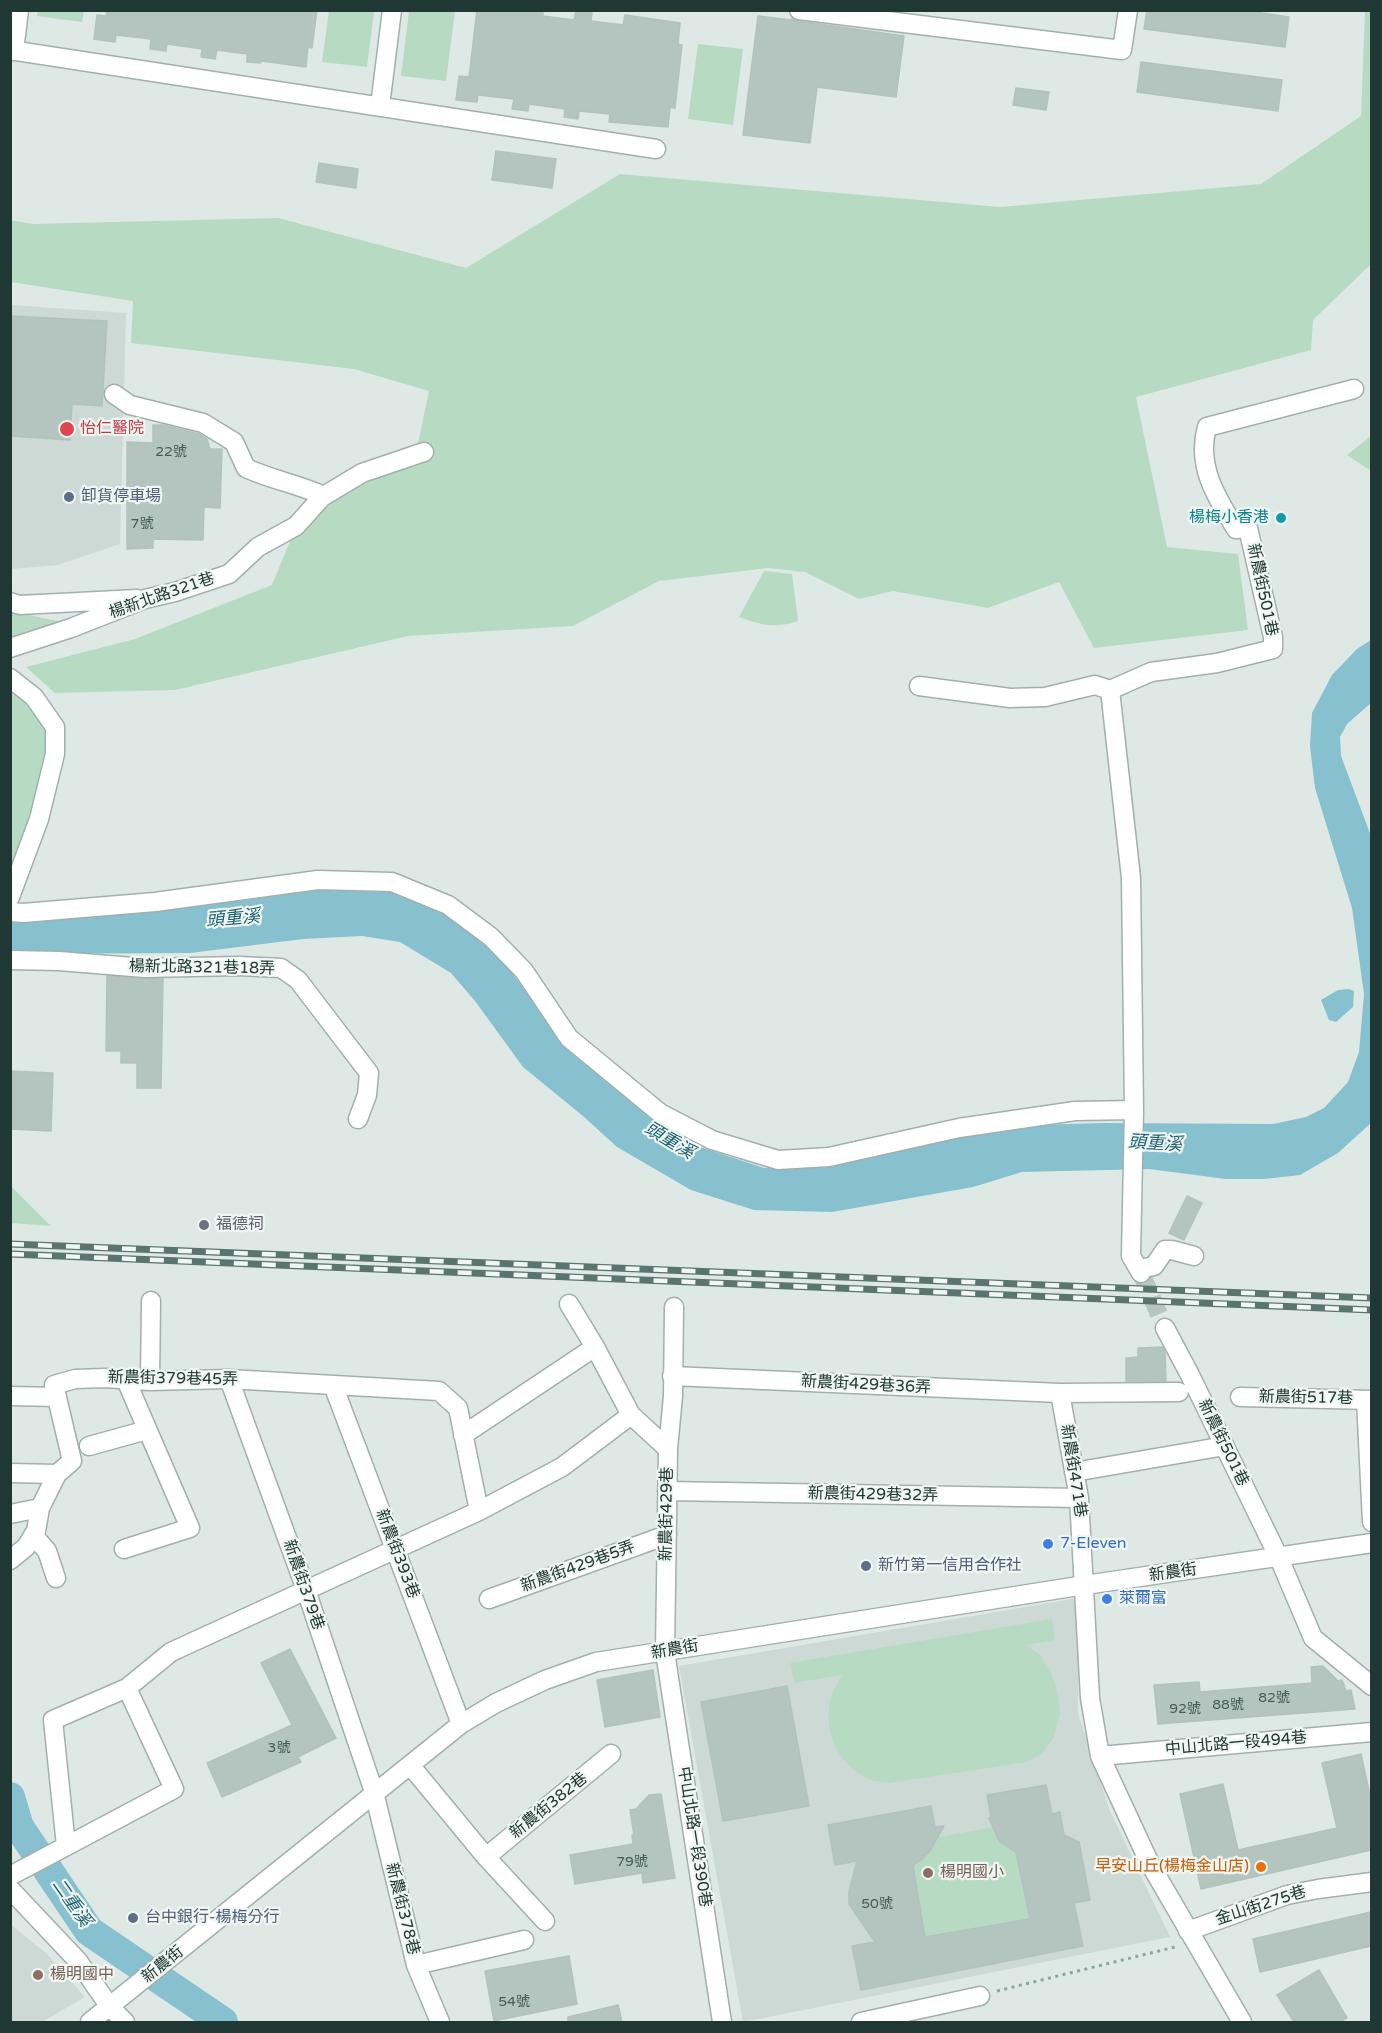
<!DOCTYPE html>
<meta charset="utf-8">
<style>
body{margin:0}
#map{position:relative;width:1382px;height:2033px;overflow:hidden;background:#dee9e5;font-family:"Varela Round",sans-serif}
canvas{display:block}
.frame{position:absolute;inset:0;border:12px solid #203833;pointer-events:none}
</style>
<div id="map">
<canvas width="1382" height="2033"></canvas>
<div class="frame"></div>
</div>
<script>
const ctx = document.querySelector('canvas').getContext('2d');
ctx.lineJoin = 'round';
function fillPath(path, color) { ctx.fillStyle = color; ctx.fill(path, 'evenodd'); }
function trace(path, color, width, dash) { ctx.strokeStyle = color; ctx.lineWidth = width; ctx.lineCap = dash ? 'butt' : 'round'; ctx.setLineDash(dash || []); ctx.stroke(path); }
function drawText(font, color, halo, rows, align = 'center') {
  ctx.font = font + ' "Varela Round","Noto Sans TC",sans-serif'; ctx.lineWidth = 4.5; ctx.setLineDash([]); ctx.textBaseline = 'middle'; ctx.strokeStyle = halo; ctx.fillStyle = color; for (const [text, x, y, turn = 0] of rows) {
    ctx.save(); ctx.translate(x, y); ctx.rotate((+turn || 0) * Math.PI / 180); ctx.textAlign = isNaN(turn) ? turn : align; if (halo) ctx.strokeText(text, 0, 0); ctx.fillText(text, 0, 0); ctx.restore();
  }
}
fillPath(new Path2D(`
 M11,305L126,313L120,544L58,565L11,569Z
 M1078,1598V1713L1109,1809L1170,1937L743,2022L679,1666Z
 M10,1924L46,1953L85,1997L42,2022H11Z`), '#cdd9d4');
fillPath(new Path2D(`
 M38,11V10L84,11L82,22L37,16Z
 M329,11H374L367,67L322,62Z
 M409,11H455L446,81L401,76Z
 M1365,11H1371V266H1369L1313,320L1311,350L1136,397L1167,547L1238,554L1248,630L1094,648L1059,582L988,608L893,591L859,599L805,572L768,568L659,581L573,626L408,636L175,690L55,693L26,667L135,639L272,585L300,517L415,458L429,391L354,369L131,343L133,301L11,282L10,220L33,224L278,218L466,268L620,174L1000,207L1261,184L1361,116Z
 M698,44L743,49L733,125L688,119Z
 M1371,436V471L1347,455Z
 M764,571L792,574L798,621C776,629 761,625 739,617Z
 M11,611L61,622L11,641Z
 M10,687C25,701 41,715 49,734C56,753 21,846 13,869L10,868Z
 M11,1186L51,1226L11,1223Z
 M1052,1619L1055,1640L1026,1645L1041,1656L1051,1673L1057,1691L1060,1713L1054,1737L1042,1753L1027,1762L889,1783C882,1782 873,1781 867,1778C834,1762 821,1725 833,1691C835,1686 840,1680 842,1675L794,1683L790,1663Z
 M993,1827L999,1841L1016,1852L1030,1919L925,1937L913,1865C925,1858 930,1850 936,1838Z`), '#b7dac2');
fillPath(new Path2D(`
 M1371,640V703L1347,724L1340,737L1341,756L1371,836V1123L1338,1153L1300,1175L1264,1179H1226L1149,1169L1022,1172L973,1187L832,1212L754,1210L691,1190L617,1147L583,1116L523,1067L475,1001L451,973L400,942L362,936L303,939L190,953L11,954L10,918L323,885L389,889L426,902L460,922L482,938L499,957L539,1007L658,1119L697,1146L764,1168H824L940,1141L1040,1125L1101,1123L1273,1124L1306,1117L1324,1108L1348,1082L1359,1052L1364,994L1352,908L1315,788L1310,746L1312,713L1332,675L1357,649Z
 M1349,989L1354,991L1353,1007L1336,1022L1329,1020L1321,1000L1338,990Z`), '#87c0ce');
trace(new Path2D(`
 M10,1797L19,1827L89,1931L223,2022`), '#87c0ce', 30);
const building = new Path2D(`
 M107,10H317L312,48L308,47L306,67L261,61V63L247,62V54L217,50L215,59L201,57L202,49L167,44L166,51L150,49L151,39L116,35L115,42L94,39L97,15L106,16Z
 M477,10H543V16L574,20L576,10H582L592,12L591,21L623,25L625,15L680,23L678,44L682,45L675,108L670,107L668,127L609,122L610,114L579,111L578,119L564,117L565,109L529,104L528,111L512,109L514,99L478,95L477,102L456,100L459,76L469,77Z
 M1147,10H1242L1289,17L1285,47L1144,29Z
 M758,16L791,20L792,18L798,21L904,36L896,97L817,87L810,143L743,135Z
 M1141,62L1282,80L1278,111L1137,92Z
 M1016,88L1049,92L1046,110L1013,105Z
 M496,151L556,159L552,188L492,180Z
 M319,163L358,169L356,188L316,182Z
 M10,316L107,321L102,406L72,404L70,440L10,436Z
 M153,425H164L199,434L207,439L210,449H222L220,508L204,507L203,540L153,539V548L127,549V442L153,443Z
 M107,976L163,979L161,1088H137V1063H121V1051H106Z
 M10,1071L53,1073L51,1131L10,1129Z
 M1187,1196L1202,1203L1184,1240L1169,1233Z
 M1163,1347L1165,1352L1166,1381H1126V1358L1138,1357V1348Z
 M290,1649L336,1738L298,1757L301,1762L222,1797L207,1763L292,1725L261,1663Z
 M1323,1666L1338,1681L1342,1680L1346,1691L1351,1690L1355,1709L1158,1724L1154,1685L1199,1682L1200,1692L1312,1683L1311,1667Z
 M653,1670L660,1717L605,1727L597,1680Z
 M787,1686L809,1806L723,1821L701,1702Z
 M1361,1754L1371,1800V1850L1201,1889L1180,1794L1223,1784L1238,1850L1337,1828L1322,1763Z
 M1046,1785L1052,1814L1060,1812L1064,1835L1079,1842L1090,1900L1074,1903L1083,1946L861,1990L852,1946L875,1942L849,1904V1891L857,1861L835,1865L828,1825L931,1806L935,1827L944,1826L930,1851L921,1860L913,1865L925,1937L1030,1919L1016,1852L999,1841L989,1818L991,1817L987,1795Z
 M661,1794L675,1878L643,1883L642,1873L575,1884L570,1855L633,1844L632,1835H634L630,1810L636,1809L649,1795Z
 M1371,1912V1946L1260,1972L1253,1939Z
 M569,1956L577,2004L494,2021L485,1971Z
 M1319,1970L1347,2018L1339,2022H1294L1277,1995Z
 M618,2005L622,2022H568V2017Z`);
fillPath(building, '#b4c4be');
trace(building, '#b1c3bc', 1.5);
trace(new Path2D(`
 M1141,1273L1165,1328`), '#b8c6c1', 18, [18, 9]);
const minor = new Path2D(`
 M799,10L1122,50L1128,10
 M10,50L656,149
 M14,51L19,10
 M380,106L392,10
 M114,394L130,405L203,423L234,442L246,468C272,480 298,484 324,496
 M10,602L20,605L137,599
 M10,648L71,628L145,599L175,592L229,574L258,547L296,526L322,497L362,473L424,452
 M10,678L34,697L55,727V754L39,819L10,897
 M919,686L1010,698L1045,697L1095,685L1110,690L1131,878L1134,1110L1131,1256L1141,1273
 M1110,690L1151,672L1217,663L1273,649V637L1248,528L1236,529C1216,497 1196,465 1207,427L1354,389
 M10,912L23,913L155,902L318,880L392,882L448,905L491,937L524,971L569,1038L660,1113L712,1140L778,1160L829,1157L959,1128L1075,1111L1134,1110
 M10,960L59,961L145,968L239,966L281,968L298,980L369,1073L367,1095L358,1119
 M1139,1269L1154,1266L1165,1250H1172L1194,1256
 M569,1304L595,1347L631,1415L668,1449
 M674,1307L673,1396L668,1449L665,1652L722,2022
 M1165,1328L1190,1375L1279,1558L1313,1638L1372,1686
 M672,1376L1060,1393L1179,1392
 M229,1379L306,1590L374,1792L416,1965L440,2022
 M150,1381L151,1301
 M333,1385L461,1724
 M1060,1393L1079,1498L1090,1698L1100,1756L1150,1864L1242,2022
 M10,1396L57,1397
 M1240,1397L1372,1400
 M1366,1400L1372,1522
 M463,1435L595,1347
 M89,1446L147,1430
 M1074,1472L1225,1446
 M10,1473L57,1474
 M667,1491L1079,1498
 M10,1514L40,1508
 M33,1535L47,1551L56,1578
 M124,1549L190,1528L126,1380
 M10,1560L26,1547L36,1531L40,1508L57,1474L72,1461L54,1385L75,1379L104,1378L150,1381L229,1379L439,1391L458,1408L479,1511
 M489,1599L667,1535
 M1100,1756L1372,1732
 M410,1765L486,1857L545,1921
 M66,1846L53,1720L127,1688L171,1652L479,1511L562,1467L631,1415
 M486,1857L611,1754
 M10,1876L174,1789L127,1688
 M10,1889L78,1961L110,2007L125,2022
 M1188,1931L1287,1895L1318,1889L1372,1882
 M416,1965L524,1940
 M90,2022L461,1724L496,1703L545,1680L596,1662L1085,1585L1372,1543
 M861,2022L980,1996`);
trace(minor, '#a1b0ac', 21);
trace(new Path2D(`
 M997,1991L1179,1946`), '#80aca0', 3, [3, 4.5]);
trace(minor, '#fff', 18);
const rail = new Path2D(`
 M10,1244L1372,1298
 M10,1254L1372,1310`);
trace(rail, '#5a746e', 7);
trace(rail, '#eff6f3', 4.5, [14]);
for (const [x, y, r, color] of [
 [67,429,8,"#e0444e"],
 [69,497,6,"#5c6f8a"],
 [1281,518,6,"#0f9aa8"],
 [204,1225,6,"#6b7280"],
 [1048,1544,6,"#3f7fe0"],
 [866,1566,6,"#5c6f8a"],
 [1107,1599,6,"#3f7fe0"],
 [1261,1867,6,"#e8710a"],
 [928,1873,6,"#8d6e63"],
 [133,1918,6,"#5c6f8a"],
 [38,1975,6,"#8d6e63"]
]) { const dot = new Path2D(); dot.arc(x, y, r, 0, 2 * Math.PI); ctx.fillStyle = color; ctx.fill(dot); trace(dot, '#eff6f3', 2); }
drawText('14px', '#455b56', null, [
 ["22號",171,452],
 ["7號",142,524],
 ["82號",1274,1698],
 ["88號",1228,1705],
 ["92號",1185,1709],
 ["3號",279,1748],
 ["79號",632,1862],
 ["50號",877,1904],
 ["54號",514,2002]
]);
drawText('16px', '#be3a42', '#eff6f3', [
 ["怡仁醫院",80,429]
], 'left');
drawText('16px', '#4e5e75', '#eff6f3', [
 ["卸貨停車場",81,497],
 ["新竹第一信用合作社",878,1566],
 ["台中銀行-楊梅分行",145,1918]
], 'left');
drawText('16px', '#0d838f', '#eff6f3', [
 ["楊梅小香港",1269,518]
], 'right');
drawText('16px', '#203833', '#eff6f3', [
 ["新農街501巷",1262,590,78],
 ["楊新北路321巷",162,596,-19],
 ["楊新北路321巷18弄",202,968,1],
 ["新農街379巷45弄",173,1379,1],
 ["新農街429巷36弄",866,1385,3],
 ["新農街517巷",1306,1398,1],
 ["新農街501巷",1223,1443,64],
 ["新農街471巷",1073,1471,81],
 ["新農街429巷32弄",873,1495,1],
 ["新農街429巷",667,1514,-89],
 ["新農街393巷",397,1554,69],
 ["新農街429巷5弄",578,1567,-20],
 ["新農街",1173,1573,-8],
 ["新農街379巷",303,1585,71],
 ["新農街",675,1650,-10],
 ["中山北路一段494巷",1236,1744,-5],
 ["新農街382巷",549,1806,-39],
 ["中山北路一段390巷",694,1837,81],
 ["金山街275巷",1261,1906,-18],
 ["新農街378巷",402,1909,76],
 ["新農街",163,1965,-39]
]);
drawText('16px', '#5b616d', '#eff6f3', [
 ["福德祠",216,1225]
], 'left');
drawText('16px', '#366cbe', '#eff6f3', [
 ["7-Eleven",1060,1544],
 ["萊爾富",1119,1599]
], 'left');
drawText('16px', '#c56008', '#eff6f3', [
 ["早安山丘(楊梅金山店)",1249,1867]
], 'right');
drawText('16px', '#785e54', '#eff6f3', [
 ["楊明國小",940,1873],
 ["楊明國中",50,1975]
], 'left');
drawText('italic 18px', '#1d6172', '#eff6f3', [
 ["頭重溪",233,919,-5],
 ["頭重溪",669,1141,31],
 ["頭重溪",1155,1144,3],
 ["二重溪",71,1903,55]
]);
</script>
